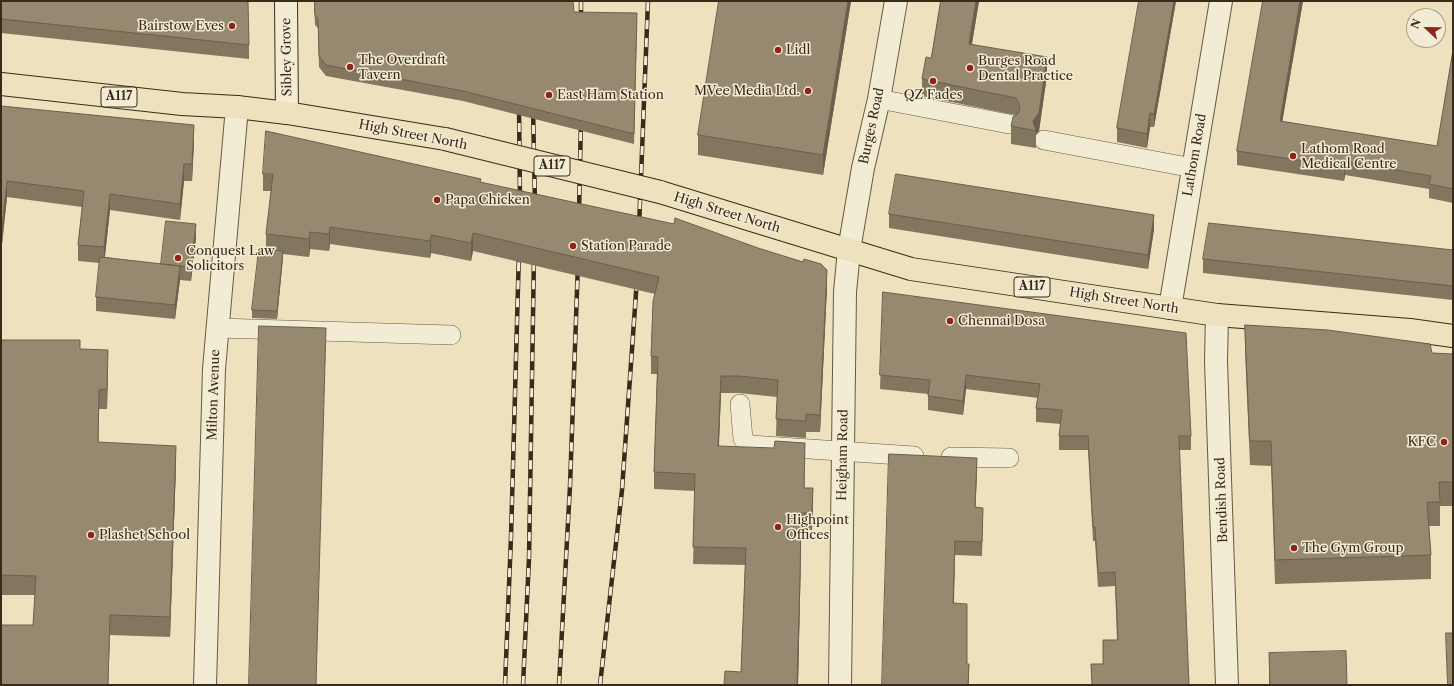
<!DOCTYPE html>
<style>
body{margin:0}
#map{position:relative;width:1454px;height:686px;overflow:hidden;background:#ede1be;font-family:"Libre Caslon Text",serif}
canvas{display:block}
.frame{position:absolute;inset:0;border:2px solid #3a2a19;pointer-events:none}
.north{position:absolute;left:1406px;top:8px;width:40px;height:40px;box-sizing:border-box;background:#f3ecd5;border:1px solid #a99e8a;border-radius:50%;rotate:292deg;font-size:11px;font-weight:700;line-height:16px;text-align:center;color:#3a2a19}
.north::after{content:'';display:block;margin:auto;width:14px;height:18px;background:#8f2418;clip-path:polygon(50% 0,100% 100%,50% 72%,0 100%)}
</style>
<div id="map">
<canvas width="1454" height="686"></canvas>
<div class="frame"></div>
<div class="north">N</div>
</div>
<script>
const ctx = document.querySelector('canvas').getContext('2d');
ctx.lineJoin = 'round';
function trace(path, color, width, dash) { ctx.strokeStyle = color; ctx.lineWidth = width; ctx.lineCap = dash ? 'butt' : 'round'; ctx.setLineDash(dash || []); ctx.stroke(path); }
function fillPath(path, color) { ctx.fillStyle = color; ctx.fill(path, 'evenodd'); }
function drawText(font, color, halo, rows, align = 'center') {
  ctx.font = font + ' "Libre Caslon Text",serif'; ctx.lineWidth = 3; ctx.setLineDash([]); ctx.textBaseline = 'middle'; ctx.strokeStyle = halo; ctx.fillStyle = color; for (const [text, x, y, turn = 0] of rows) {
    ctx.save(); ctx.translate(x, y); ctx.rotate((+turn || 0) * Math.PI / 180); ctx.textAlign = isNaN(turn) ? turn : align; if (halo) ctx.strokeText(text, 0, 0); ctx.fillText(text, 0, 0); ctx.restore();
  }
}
const service = new Path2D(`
 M879,99L1009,124
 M1044,140L1193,168
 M218,328L451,335
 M740,404L743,439L750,445L914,456
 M951,457L1009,458`);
const minor = new Path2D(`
 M1170,308L1221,1
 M1217,315L1216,361L1227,685
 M205,685L214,369L237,107
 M840,685L845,292L849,250L863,168L879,99L896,1`);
const secondary = new Path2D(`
 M286,1L287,113`);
const primary = new Path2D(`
 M1,84L182,104L237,107L287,113L445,139
 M660,192L911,269L1217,315L1410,330L1453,336`);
trace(service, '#675842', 20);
trace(minor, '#675842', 24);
trace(secondary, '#3a2a19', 24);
trace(primary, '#3a2a19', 24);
trace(service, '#f3ecd5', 19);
trace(minor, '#f3ecd5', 22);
trace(secondary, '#f3ecd5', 22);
trace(primary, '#ede1be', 22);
const rail = new Path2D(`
 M581,1V23
 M519,105L520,201
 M533,107L535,205
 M579,213L581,119
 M639,227L648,1
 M505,685L511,537L519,251
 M523,685L529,558L534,255
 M559,685L570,486L578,263
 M600,685L622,490L637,279`);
trace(rail, '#3a2a19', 4.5);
trace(rail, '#f3ecd5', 3, [9]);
const primaryBridge = new Path2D(`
 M445,139L660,192`);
trace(primaryBridge, '#3a2a19', 24, []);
trace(primaryBridge, '#ede1be', 22);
fillPath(new Path2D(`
 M1,1L249,45V59L1,33Z
 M314,1L574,12L637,23L634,144L463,101L326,76L319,67L318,28L315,25Z
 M719,1H851L823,175L698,155V135Z
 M941,1H979L972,44L1047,75L1039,131L1036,135V148L1011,144V126L1015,115L922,96V79L931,58Z
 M1139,1H1176L1154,127H1150L1147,148L1117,142V128Z
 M1263,1H1303L1282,122L1437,146L1453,50V203L1429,198V189L1345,175L1344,181L1237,165V151Z
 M1,106L194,141L192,181H184L180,220L110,210L105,257L161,264L196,238L191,281L180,280L175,319L96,311V297L100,263L78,261V245L82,207L7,197L2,244H1Z
 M263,174L481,182L827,287L820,432H806V438L776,436L777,397L739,393H721L719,446L805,460L804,488L813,506L812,530H801L800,597L798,685H724L741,672L745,565L693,564L695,491L654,489V472L657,374H651V356L655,294L473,251L471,261L431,253L430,258L330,244L329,251L310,249L309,257L283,254L277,319L252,318V310L266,250V234L271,191H263Z
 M889,214L1154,229L1148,269L889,228Z
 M1453,250V300L1203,273V259Z
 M883,292L1191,436V450H1179L1189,685H1092L1091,664H1103V640H1117L1115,586L1098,587L1095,541H1093L1088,450H1059V436L1061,424L1036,422V408L1038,398L966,389L963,415L928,410V394L880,389Z
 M1245,325L1432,353L1453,354V506H1440V526H1429L1431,555V579L1275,584L1271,466L1250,465L1245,350Z
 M1,340L80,349L108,370L107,409H99L98,442L176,465L170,637L110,635L33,625L35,595H1Z
 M977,471L975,507L983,522L982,556L955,555L954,603L967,664H969V685H882Z
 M1446,633L1453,685H1448Z
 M1269,653L1347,685H1269Z`), '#82765f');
fillPath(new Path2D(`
 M848,1H851L823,175V155Z
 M976,1H979L969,61V44Z
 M1174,1H1176L1154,127V114Z
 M1300,1H1303L1280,135V121Z
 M1047,57V75L1039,131L1036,135V131L1033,121Z
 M1150,113V127L1147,148V134Z
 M194,125V141L192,181V164Z
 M1345,161V175L1344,181V167Z
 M184,164V181L180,220V204Z
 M7,181V197L2,244V228Z
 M110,194V210L104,263V247Z
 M1154,215V229L1148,269V255Z
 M196,224V238L191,281V267Z
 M330,227V244L329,251V234Z
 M310,232V249L309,257V239Z
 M473,233V251L471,261V243Z
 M431,235V253L430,258V241Z
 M283,251V258L277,319V311Z
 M180,266V280L175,319V305Z
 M827,270V287L820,432V415Z
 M108,350V370L107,409V389Z
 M966,375V389L963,415V401Z
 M721,376V393L718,463V446Z
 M99,390V409L98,462V442Z
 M805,443V460L804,505V488Z
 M176,446V465L170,637V617Z
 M977,458V471L975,521V507Z
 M813,488V506L812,530V513Z
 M801,513L800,597L798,685H797Z
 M955,541V555L953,617V603Z
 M110,615V635L108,685Z`), '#6a604e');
const building = new Path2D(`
 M1,1H248L249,45L1,19Z
 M315,1H573L574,12L637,13L634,134L463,91L326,65L319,56L318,18L315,15Z
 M719,1H848L823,155L698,135Z
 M941,1H976L969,44L1047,57L1039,113L1033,121L1036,131L1011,126L1013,117L1018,114L1020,108L1019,103L1016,98L922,79L926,57L931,58Z
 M1139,1H1174L1154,114L1150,113L1147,134L1117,128Z
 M1263,1H1300L1280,121L1437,146L1453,50V189L1429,184L1431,176L1345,161L1344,167L1237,151Z
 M1,106L194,125L192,164H184L180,204L110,194L104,247L78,245L84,191L7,181L2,228H1Z
 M266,131L481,179L480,182L674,224L675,218L758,248L803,262L804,259L821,264L827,270L820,415L806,414V421L776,419L778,380L739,376H721L718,446L774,448L775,441L805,443L804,488H813L812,513H801L800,580L797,685H724L725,671L741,672L746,548L693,547L695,474L654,472L658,357L651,356L653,301L659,277L473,233L471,243L431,235L430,241L330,227L329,234L310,232L309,239L266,234L273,174H263Z
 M896,174L1154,215L1148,255L889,214Z
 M166,221L196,224L191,267L161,264Z
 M1209,223L1453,250V286L1203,259Z
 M259,249L283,251L277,311L252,310Z
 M100,257L180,266L175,305L96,297Z
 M883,292L1186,333L1191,436H1179L1189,685H1092L1091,664H1103V640H1118L1115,572L1098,573L1095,527H1093L1088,436H1059L1062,410L1036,408L1040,384L966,375L963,401L928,396L930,380L880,375Z
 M1245,325L1328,330L1430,344L1432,353L1453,354V482H1439L1440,502H1427L1431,555L1275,560L1271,441H1250Z
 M259,326L326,328L316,685H249Z
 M1,340H80V349L108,350L107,389L99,390L98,442L176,446L170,617L110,615L108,685H1V625H33L36,576L1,575Z
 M889,454L977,458L975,507L983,508L982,542L955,541L953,603L967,604V664H969L968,685H882Z
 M1446,633H1453V685H1448Z
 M1346,651L1347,685H1270L1269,653Z`);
fillPath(building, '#97896f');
trace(building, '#6a604e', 1);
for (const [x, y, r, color] of [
 [232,26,4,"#8f2418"],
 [778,50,4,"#8f2418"],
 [350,67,4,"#8f2418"],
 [970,68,4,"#8f2418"],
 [933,81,4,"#8f2418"],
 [808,91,4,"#8f2418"],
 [549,95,4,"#8f2418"],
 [1293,156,4,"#8f2418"],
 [437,200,4,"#8f2418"],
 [573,246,4,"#8f2418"],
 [178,258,4,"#8f2418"],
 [950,321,4,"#8f2418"],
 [1444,442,4,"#8f2418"],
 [778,527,4,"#8f2418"],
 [91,535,4,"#8f2418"],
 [1294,548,4,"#8f2418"]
]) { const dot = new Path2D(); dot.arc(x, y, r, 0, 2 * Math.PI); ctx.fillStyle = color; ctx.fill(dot); trace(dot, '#f3ecd5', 1.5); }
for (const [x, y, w] of [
 [119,97,36],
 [552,166,36],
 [1032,287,36]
]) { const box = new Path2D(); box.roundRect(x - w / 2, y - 10, w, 20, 3); ctx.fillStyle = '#f3ecd5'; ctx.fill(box); trace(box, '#3a2a19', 1); }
drawText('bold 12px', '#3a2a19', null, [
 ["A117",119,97],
 ["A117",552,166],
 ["A117",1032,287]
]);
drawText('13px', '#3a2a19', '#f3ecd5', [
 ["Bairstow Eves",224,26,"right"],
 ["Lidl",786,50],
 ["The Overdraft",358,60],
 ["Tavern",358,75],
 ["Burges Road",978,61],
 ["Dental Practice",978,76],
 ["MVee Media Ltd.",800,91,"right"],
 ["East Ham Station",557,95],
 ["QZ Fades",933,95,"center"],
 ["Lathom Road",1301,149],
 ["Medical Centre",1301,164],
 ["Papa Chicken",445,200],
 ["Station Parade",581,246],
 ["Conquest Law",186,251],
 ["Solicitors",186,266],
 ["Chennai Dosa",958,321],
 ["KFC",1436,442,"right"],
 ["Highpoint",786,520],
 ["Offices",786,535],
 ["Plashet School",99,535],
 ["The Gym Group",1302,548]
], 'left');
drawText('13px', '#3a2a19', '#f3ecd5', [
 ["Sibley Grove",287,57,-91],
 ["Burges Road",872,126,-78],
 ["High Street North",413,135,11],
 ["Lathom Road",1195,155,-80],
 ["High Street North",727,213,17],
 ["High Street North",1124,301,9],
 ["Milton Avenue",214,395,-88],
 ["Heigham Road",843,455,-89],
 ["Bendish Road",1222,500,-92]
]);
</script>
